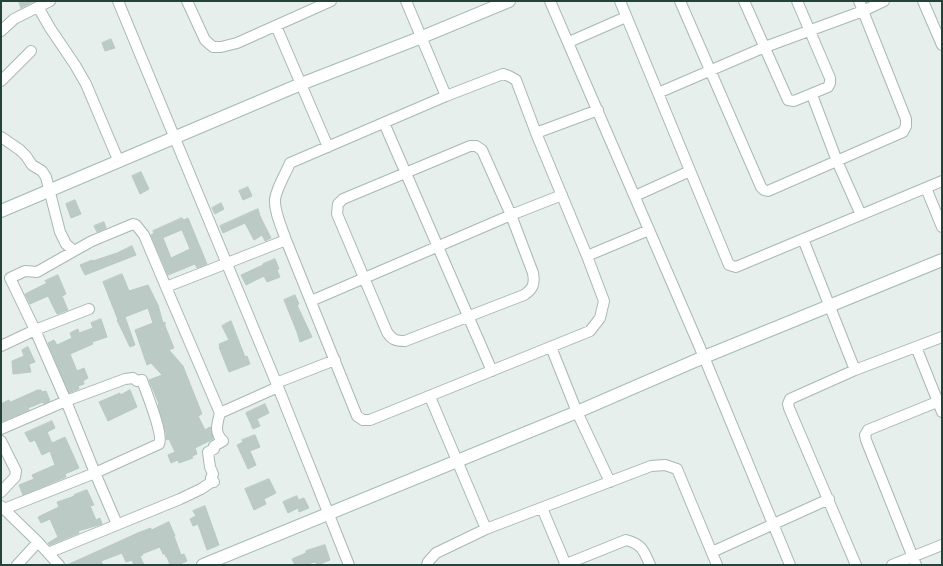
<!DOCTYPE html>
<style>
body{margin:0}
#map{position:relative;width:943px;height:566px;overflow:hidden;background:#e6efeb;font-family:"Golos Text",sans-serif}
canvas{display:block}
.frame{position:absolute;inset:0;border:2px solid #24423a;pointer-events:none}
</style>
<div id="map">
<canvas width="943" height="566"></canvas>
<div class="frame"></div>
</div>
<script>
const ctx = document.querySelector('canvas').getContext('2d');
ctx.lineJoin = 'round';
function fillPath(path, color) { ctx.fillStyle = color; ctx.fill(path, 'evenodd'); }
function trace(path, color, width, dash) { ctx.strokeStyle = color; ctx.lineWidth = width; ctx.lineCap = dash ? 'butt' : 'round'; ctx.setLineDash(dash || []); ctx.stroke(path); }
const building = new Path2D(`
 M19,1H35L21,8Z
 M111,39L115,48L105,51L102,43Z
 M141,172L149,189L140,194L132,176Z
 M248,187L252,196L243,200L239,191Z
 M75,200L81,214L71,218L66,204Z
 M221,203L224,209L215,214L212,208Z
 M258,209L260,216L271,238L265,241L262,235L254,240L245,223L223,233L220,226Z
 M182,218L184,220L188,218L207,264L197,268L195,264L168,275L151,235L154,233L153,231ZM182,230L190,249L171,258L163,238Z
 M104,222L106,228L97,232L94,226Z
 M132,246L136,255L85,275L80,265L92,260L93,261L117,253Z
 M275,259L279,269L277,270L280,277L267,282L264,276L246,285L241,275L263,265V264Z
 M122,274L129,291L148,285L158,305L163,323L165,322V326L174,348L169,350L183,366L202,414L198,416L205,430L210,427L211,428L213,439L195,448L197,454L192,456L193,458L179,463L178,460L171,463L168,455L175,452L169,439L167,440L166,438V433L158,405L159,404L149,380L162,375L151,363L147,365L135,330L153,323L148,308L125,317L135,345L130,347L117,320H118L103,282Z
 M58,275L66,294L62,296L68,310L57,314L48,296L30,304L25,294L47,283L45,281Z
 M295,295L299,304L297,305L312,337L300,342L297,332L284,300Z
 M101,319L107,337L92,342L93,344L70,354L77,371L84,368L88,378L83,381L84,384L78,386L79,389L69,393L48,343L54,340L57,345L72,338L70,333L78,329L79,333L93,328L91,323Z
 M231,321L245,357L247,356L250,364L229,372L219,347H220L219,344L229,340L222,326Z
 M28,347L35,362L29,364L31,372L13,374L12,361L24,356L22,350Z
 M38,390H41L42,392L46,391L50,401L44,404L43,402L28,408L29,410L1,422V404L9,400L10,402Z
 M130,390L137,407L108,421L99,402L120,393V395Z
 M265,404L269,413L257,419L260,426L253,429L246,413Z
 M52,421L55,428L47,432L52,443L65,437L79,468L65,474L66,477L23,495L19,485L34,479L32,475L55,465L50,451L42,455L35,440L30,442L25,433Z
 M255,435L260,447L250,451L256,465L248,469L237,445L243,442L242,440Z
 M269,479L276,493L264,499L266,504L254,510L245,489Z
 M87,490L94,505L90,506L96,520L100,518L102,524L78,531L79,533L50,545L48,543L58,537L50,519L41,523L38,517L59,507L57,502L75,496L74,495Z
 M297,496L298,500L304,498L309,508L299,512L298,508L288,513L283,502Z
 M205,506L219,545L207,550L198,524L193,526L190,519L196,516L193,511Z
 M169,522L175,536H174L181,555L184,554L187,561L178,565H170L167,557H166L165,554H163L160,547L142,554L143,555L140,556L144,565H134L132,560L126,562L122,553L101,561L103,565H67L140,532L151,528V530Z
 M325,545L330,560L318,565L315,562L304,565H295L292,559L306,553V551Z`);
fillPath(building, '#bbcac4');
trace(building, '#b8c9c2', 1);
const street = new Path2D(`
 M118,1L278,387L349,565
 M187,1L205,40L213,47H221L237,43L331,1
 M406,1L446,96L290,163C285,175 277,187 275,199C274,212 282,228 286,240L357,416L363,420H370L590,331L600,318L604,301L587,256L536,133L516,80L509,76L503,74L446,96
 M550,1L704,357L790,565
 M620,1L729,265L736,267L942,181
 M680,1L761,187L764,190L768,191L903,132L906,126V119L859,1
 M744,1L788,100L794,101L828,87L830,83V78L797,1
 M923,1L942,45
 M38,7L50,28L75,65L86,84L119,162
 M276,26L328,147
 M1,31L14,19L50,1
 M569,42L626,17
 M1,81L31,51
 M658,93L765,47L863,11L884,1
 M812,95L837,161L861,215
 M384,123L492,371
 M536,133L598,110
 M1,137L20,150L26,156L32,165L42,171L46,177L60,232L66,244L74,251L92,241L133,224L136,225L144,235L166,287L286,240
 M470,146H476L482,150L511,215L533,273C535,284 533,289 524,295L405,341C396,341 392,340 387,332L337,214L338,204L343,199Z
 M926,188L942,227
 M635,196L690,171
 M803,239L855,370
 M74,251L37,272L25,271L10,278L35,330L66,401L95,473L117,524
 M587,256L649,230
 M311,301L511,215L562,195
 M1,346L35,330L89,309
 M551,347L577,412L610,482
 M916,347L942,412
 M276,383L335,360
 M430,397L486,529
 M220,413L278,387
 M1,429L66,401L125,379L133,378L137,381L142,380C146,392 164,435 159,444L95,473L4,509
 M1,441L16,471L15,477L1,492
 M1,506L38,542L59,565
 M542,508L566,565
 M712,552L829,499
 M48,553L180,499L201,489L210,483L214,482L211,478L213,474L210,467L208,452L214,449V446L223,441C214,433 217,424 220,413L166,287
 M17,565L38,542
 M427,565L428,562L436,553L486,529L651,466L665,465L677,469L717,565
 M564,565L626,540C642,544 644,551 650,565
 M856,565L789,408L788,404L790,399L855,370L942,337
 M892,565L942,545
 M916,565L866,440L865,435L868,430L942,400`);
const secondary = new Path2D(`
 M1,211L301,84L422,37L509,1
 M203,565L577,412L704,357L942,260`);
trace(street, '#a8b8b2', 12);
trace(secondary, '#a4bbb3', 14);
trace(street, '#fff', 10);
trace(secondary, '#fff', 12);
</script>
